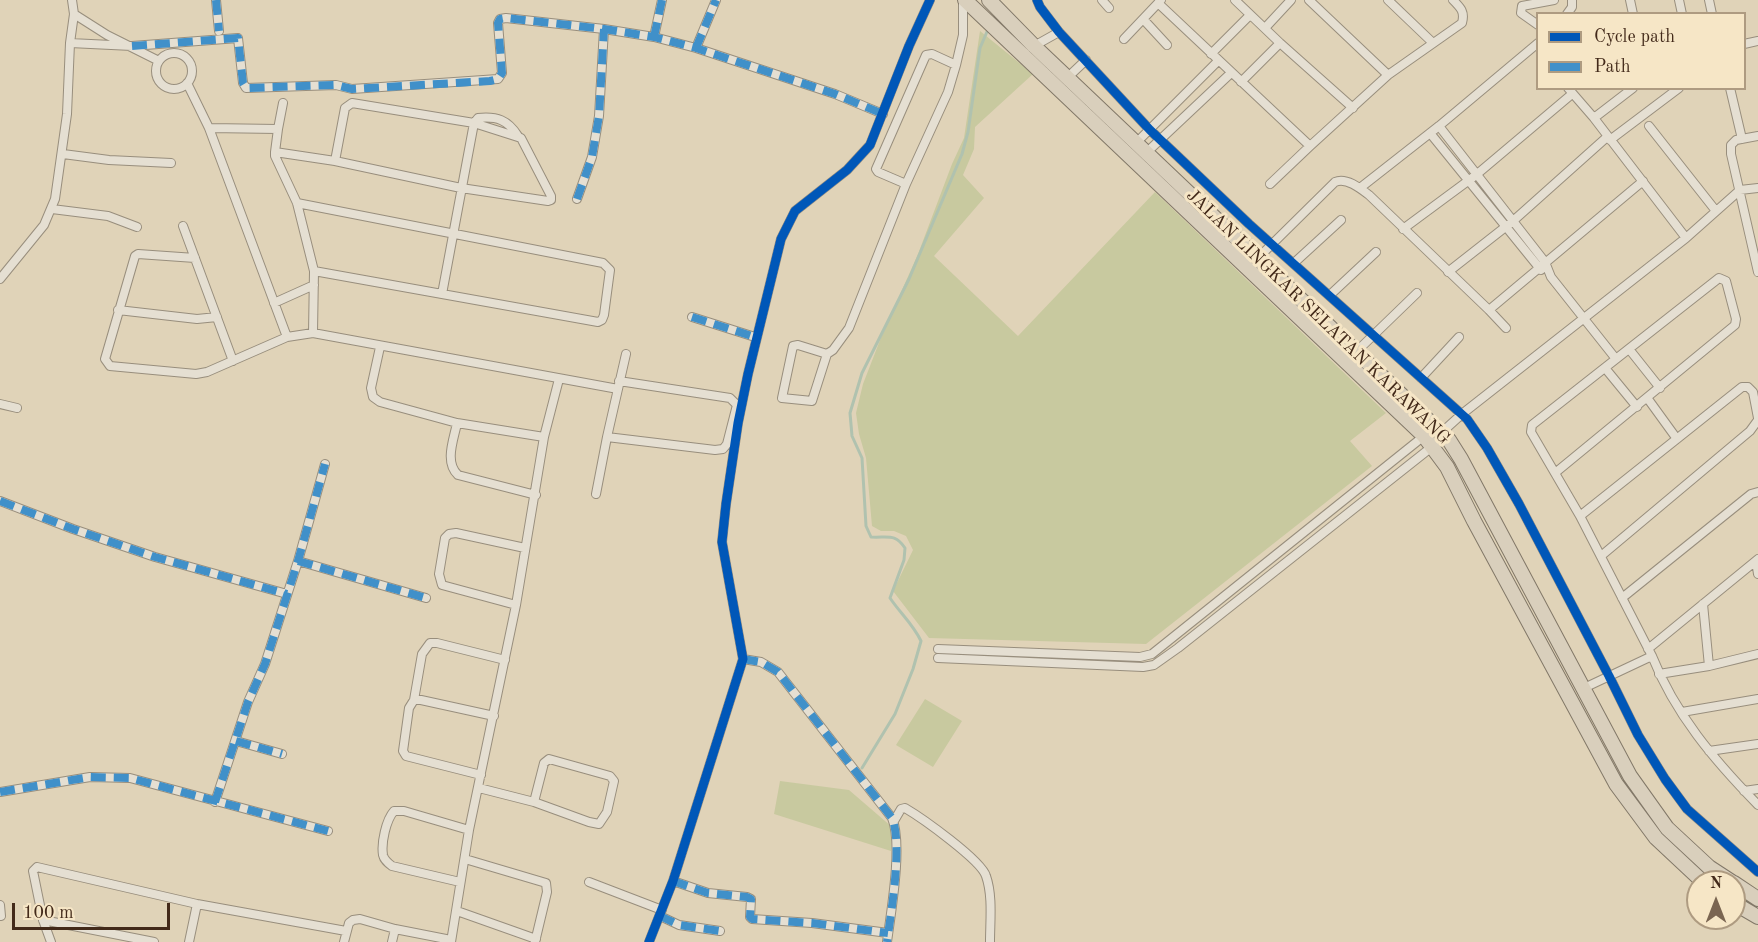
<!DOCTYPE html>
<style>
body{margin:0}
#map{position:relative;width:1758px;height:942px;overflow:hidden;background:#e0d3b8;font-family:"Old Standard TT",serif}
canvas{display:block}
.legend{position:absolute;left:1536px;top:12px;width:210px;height:78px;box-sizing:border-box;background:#f6e6c6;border:2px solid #ae9b81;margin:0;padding:8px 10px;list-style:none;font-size:18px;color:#432a1a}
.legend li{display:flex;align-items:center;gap:12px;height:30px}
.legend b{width:30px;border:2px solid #ae9b81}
.north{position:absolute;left:1686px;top:870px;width:60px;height:60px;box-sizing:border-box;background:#f6e6c6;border:2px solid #ae9b81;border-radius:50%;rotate:0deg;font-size:16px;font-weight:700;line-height:24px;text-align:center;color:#432a1a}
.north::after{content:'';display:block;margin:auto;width:21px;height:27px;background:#7a6551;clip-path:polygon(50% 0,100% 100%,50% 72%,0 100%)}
.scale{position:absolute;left:12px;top:903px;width:158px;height:27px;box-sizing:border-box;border:3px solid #432a1a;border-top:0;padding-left:8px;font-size:18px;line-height:21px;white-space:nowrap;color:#432a1a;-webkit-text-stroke:4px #f6e6c6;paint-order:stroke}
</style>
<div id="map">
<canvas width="1758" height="942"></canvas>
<ul class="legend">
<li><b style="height:8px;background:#0057b8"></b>Cycle path</li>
<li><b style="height:8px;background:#4090c9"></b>Path</li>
</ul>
<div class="north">N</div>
<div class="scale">100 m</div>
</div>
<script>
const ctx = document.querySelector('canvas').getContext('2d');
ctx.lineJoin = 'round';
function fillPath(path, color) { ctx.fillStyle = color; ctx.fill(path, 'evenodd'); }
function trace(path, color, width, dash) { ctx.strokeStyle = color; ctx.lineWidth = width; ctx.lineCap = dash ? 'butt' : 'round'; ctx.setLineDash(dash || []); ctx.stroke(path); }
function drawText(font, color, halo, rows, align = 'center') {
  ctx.font = font + ' "Old Standard TT",serif'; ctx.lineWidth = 6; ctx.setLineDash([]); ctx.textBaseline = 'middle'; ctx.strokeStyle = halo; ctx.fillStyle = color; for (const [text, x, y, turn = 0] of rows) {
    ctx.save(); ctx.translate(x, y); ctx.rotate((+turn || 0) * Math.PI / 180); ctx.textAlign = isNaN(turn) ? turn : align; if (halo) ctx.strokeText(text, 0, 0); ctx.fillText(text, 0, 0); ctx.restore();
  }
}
fillPath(new Path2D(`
 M980,31L1033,74L975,127L974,149L963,175L984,198L934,256L1018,336L1155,192L1386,413L1350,441L1372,466L1146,644L929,638L893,591L913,550L906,536L894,531H881L872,526L866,458L859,434L856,413L863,384L882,335L918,254L952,164L964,138Z
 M925,699L962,721L933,767L896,745Z
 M780,781L849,790L892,827L891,851L774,814Z`), '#c8c99f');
trace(new Path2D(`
 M862,768L895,714L913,669L921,641C913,624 900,613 890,598L904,560L905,548C895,533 888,538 871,537L866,526L862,458L852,436L850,413L862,373L909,279L962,154L968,132L980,48L989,27`), '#b0c2af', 3);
const street = new Path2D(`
 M216,0L219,31
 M1037,0L1040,7L1059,32L1150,130L1249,224L1467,419L1487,448L1519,504L1609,676L1638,735L1665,779L1687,809L1758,872
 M1102,0L1109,8
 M1235,0L1280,43L1353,108
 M1309,0L1388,75
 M1388,0L1433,43
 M1630,0L1633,14
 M1679,0L1682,14
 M1709,0L1712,14
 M1158,3L1310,146
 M74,14L107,35L159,61
 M1567,14L1572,7V0
 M1143,19L1167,45
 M1538,25L1521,13L1522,6L1554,0
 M1265,28L1291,0
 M654,37L662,0
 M1124,39L1161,0
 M70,43L132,46L238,38L243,83L246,88L336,85L352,89L498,79L502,73L498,23L500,19L506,18L604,29L654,37L696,48L835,94L883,114
 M1744,44L1758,41
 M1034,46L1059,32
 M696,48L716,0
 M156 71a18 18 0 1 1 36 0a18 18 0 1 1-36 0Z
 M1211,54L1250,15
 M1067,78L1086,60
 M1241,82L1280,43
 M187,83L209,128L287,337L313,333L618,389
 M1568,88L1594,118L1686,238
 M1730,88L1742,139
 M1594,118L1633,88
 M1439,126L1545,262L1551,277L1616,359
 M1649,126L1716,211
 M209,128L278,129L275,152
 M278,129L283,103
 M1430,133L1541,270
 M1758,136L1736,140L1731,145V154L1758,272
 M1610,140L1679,88
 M1136,143L1218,61
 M1146,153L1231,73
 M63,154L109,160L171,163
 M906,184L878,172L876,169L926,55L932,54L956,65L963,35V0
 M1270,184L1310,146L1388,75L1462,23C1465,12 1461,8 1453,0
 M1360,188L1439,126L1538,43
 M577,199L592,157L599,116L604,29
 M297,203L603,263L610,270L604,315L602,320L598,322L314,271
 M52,209L108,216L137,227
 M183,226L233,361
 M1403,229L1476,175L1572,94
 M195,258L138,254L135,256L105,359L110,366L196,374L207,372L287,337
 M1258,258L1335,182C1346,177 1360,188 1369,195L1489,310L1506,328
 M1294,263L1341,220
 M1448,272L1513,221L1607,137
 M0,279L44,225L55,199L67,114L70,43L74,14L72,0
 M442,294L474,123L478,118C497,116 508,120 518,136
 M1330,295L1376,252
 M274,303L314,285
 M118,310L197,319L217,317
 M1489,310L1643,181
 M692,317L755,337
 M313,333L314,271L297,203L275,156V152L335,161L461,188L548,201L551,200V196L521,138L474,123L352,103L345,108L335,161
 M380,347L371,388L373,397L380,402L457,423L544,437
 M1629,349L1660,388
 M1356,352L1417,293
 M827,354L798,345L793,346L782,398L812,401L827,354L833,350L849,328L906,184L948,92L956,65
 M1605,368L1637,407
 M1421,378L1459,337
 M1648,399L1677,439
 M0,404L17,408
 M457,423C454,439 444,462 458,475L536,495
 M1441,433L1462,414L1686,238L1740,190L1758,188
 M607,437L715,450L723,449L727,444L737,405L730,398L619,381
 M1555,473L1735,325L1736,319L1726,281L1719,278L1532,425L1531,432L1580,516L1652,656C1675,714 1714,760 1758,805
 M596,494L607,437L626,354
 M0,501L73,529L155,557L287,594
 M1580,516L1742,387H1748L1753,392L1758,418
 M1601,556L1750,431L1758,420
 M298,561L426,598
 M1756,561L1758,574
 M1622,598L1751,494L1758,492
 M1703,604L1709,666
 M516,605L442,585L439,574L445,538L449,534L456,533L525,548
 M938,649L1140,657L1152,654L1424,436
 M1648,649L1758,559
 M938,658L1143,667L1154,665L1178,648L1433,446
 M743,659L761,662L778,672L892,818C903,844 891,912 887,942
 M1659,674L1709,666L1758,654
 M1584,688L1652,656
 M414,700L422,654L430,643H437L505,660
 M1682,712L1758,699
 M236,741L282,754
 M1709,751L1758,744
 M481,775L406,756L403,751L409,708L414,700H421L494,716
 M479,788L534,802L589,822L599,824L607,812L614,781L610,776L549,759L544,763L534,802
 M1744,791L1758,789
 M0,792L90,777L130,778L328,831
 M215,802L248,702L265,664L298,561L325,464
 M894,821L901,809L905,808C922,818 981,860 986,876C993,896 990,921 990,942
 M465,859L546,883L547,892L535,942
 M673,881L708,893L747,897L751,899L750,917L752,919L812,923L888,933
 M460,882L392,866C388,863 384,860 383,855C381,843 386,820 394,811H404L469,830
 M589,882L662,910
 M0,905L1,916
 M457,911L536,939
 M660,916L679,925L720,931
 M43,920L154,942
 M51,942L43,920L33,871L37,867L197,904L346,931
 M189,942L197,904
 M344,942L349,923L353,920L360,919L395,929L451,940
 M392,942L395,929
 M451,942L469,830L516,605L544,437L559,379
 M649,942L673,881L743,659L722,542L726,504L738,423L748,374L781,239L795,211L847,170L870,145L909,46L930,0`);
const primary = new Path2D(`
 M965,0L1424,436L1447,467L1474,521L1616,784L1656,838L1703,882
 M989,0L1034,46L1449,440L1461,459L1630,776L1667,828L1709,867L1732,882
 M1734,883L1758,899
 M1734,903L1758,917`);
trace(street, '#988e7d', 10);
trace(primary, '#827868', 16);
trace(street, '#e5dfd2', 8);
trace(primary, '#d9cfbc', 14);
trace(new Path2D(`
 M216,0L219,31
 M654,37L662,0
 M132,46L238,38L243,83L246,88L336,85L352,89L490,81L498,79L502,73L498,23L500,19L506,18L604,29L654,37L696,48L835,94L883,114
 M696,48L716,0
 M577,199L592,157L599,116L604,29
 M692,317L755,337
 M0,501L73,529L155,557L287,594
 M298,561L426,598
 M743,659L761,662L778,672L892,818C903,844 891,912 887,942
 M236,741L282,754
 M0,792L90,777L130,778L328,831
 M215,802L248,702L265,664L298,561L325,464
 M673,881L708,893L747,897L751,899L750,917L752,919L812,923L888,933
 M660,916L679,925L720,931`), '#4090c9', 8, [15, 8]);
trace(new Path2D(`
 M1037,0L1040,7L1059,32L1150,130L1249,224L1467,419L1487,448L1519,504L1609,676L1638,735L1665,779L1687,809L1758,872
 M649,942L673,881L743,659L722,542L726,504L738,423L748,374L781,239L795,211L847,170L870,145L909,46L930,0`), '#0057b8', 9);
drawText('18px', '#432a1a', '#f6e6c6', [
 ["JALAN LINGKAR SELATAN KARAWANG",1318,317,44]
]);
</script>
